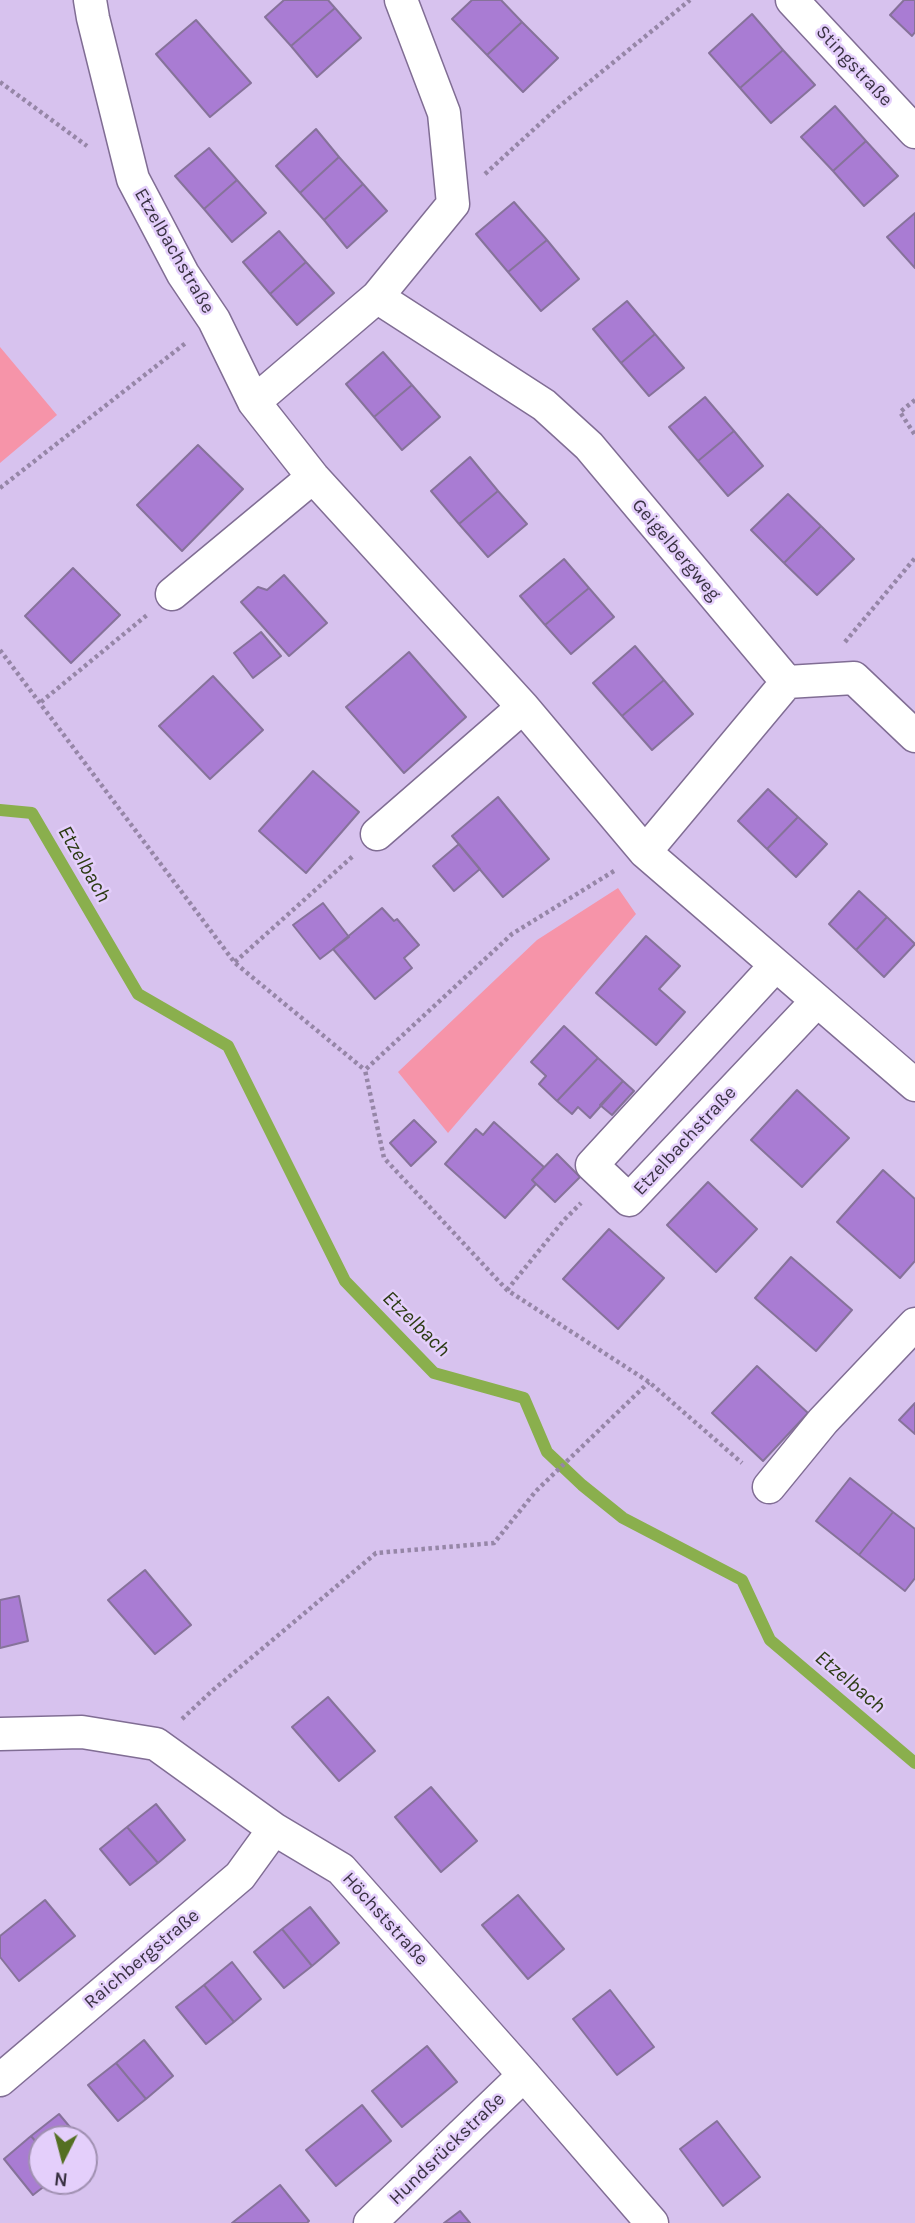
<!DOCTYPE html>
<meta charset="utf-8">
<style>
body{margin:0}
#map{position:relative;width:915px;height:2223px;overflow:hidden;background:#d7c2ee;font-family:Karla,sans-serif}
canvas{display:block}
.north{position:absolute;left:28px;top:2125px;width:70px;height:70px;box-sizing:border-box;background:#e4cffb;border:2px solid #a090b1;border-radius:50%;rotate:186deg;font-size:19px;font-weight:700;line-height:28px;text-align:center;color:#3a3243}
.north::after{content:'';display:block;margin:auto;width:24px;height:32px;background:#546f22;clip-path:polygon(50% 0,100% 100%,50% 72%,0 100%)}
</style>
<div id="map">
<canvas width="915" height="2223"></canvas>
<div class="north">N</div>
</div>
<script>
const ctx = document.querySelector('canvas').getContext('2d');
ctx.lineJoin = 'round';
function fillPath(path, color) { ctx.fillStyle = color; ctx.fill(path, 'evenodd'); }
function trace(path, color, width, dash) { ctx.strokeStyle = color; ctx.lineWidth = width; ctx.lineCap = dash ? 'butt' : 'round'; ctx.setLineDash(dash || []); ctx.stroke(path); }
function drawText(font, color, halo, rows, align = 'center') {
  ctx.font = font + ' Karla,sans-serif'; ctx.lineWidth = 5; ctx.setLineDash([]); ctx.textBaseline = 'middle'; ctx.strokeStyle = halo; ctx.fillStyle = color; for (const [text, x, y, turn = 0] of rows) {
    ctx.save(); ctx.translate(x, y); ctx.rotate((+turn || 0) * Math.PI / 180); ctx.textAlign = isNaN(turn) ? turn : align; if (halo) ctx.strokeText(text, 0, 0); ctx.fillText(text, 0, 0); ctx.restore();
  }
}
fillPath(new Path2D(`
 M0,347L57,415L0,463Z
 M618,888L636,914L448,1133L398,1072L537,940Z`), '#f694a9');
trace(new Path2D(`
 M0,810L32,813L138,994L228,1046L345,1281L434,1373L524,1398L547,1452L582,1485L623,1518L742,1580L770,1640L915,1763`), '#8aaf4d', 12);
const building = new Path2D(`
 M284,0H328L335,8L291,46L265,17Z
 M472,0H501L522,22L487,55L452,19Z
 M904,0H915V32L912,36L890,15Z
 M335,8L361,38L317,77L291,46Z
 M752,14L783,50L740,88L709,53Z
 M196,20L251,83L210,117L156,54Z
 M522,22L558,58L523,92L487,55Z
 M783,50L815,85L771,123L740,88Z
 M835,106L866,141L833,171L801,137Z
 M316,129L339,157L300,193L276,166Z
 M866,141L898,176L864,206L833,171Z
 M209,148L237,180L204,209L175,176Z
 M339,157L363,184L324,220L300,193Z
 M237,180L266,213L232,242L204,209Z
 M363,184L387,211L347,248L324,220Z
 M514,202L547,240L508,272L476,234Z
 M915,213V268L887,237Z
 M279,231L306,262L270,294L243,262Z
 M547,240L579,279L541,311L508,272Z
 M306,262L334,293L297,325L270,294Z
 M627,301L655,334L621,363L593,329Z
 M655,334L684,368L649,396L621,363Z
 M383,352L412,385L374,417L346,384Z
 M412,385L440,417L402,450L374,417Z
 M705,397L734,431L698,461L669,427Z
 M734,431L763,466L728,496L698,461Z
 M198,445L243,489L182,551L137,505Z
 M470,457L498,491L459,524L431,491Z
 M498,491L527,524L488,557L459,524Z
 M788,494L821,526L784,563L751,530Z
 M821,526L854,559L817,595L784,563Z
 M564,559L589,588L545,625L520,596Z
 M73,568L120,615L71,663L25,616Z
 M284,575L327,623L289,656L241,602L258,587L267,590Z
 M589,588L614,617L571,654L545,625Z
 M261,632L281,656L253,678L234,653Z
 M635,646L664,680L622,716L593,683Z
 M409,652L466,717L404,773L346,707Z
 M213,676L263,730L210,779L159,726Z
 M664,680L693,714L652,750L622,716Z
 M313,771L359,812L306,873L259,831Z
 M768,789L798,817L767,849L738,821Z
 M498,797L549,859L503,897L452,836Z
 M798,817L827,844L796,877L767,849Z
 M459,844L480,869L454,891L433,866Z
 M859,891L887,917L856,950L829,924Z
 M323,903L349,937L320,959L293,925Z
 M382,908L394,921L397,919L419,945L404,958L412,968L375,999L333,949Z
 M887,917L915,944L884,977L856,950Z
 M646,936L680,966L659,989L685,1012L656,1045L596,993Z
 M564,1026L598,1058L557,1101L539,1084L546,1076L531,1062Z
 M598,1058L623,1081L590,1118L578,1107L572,1114L557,1101Z
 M623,1081L634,1091L612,1115L600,1105Z
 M797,1090L849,1138L802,1187L751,1140Z
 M414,1120L436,1142L411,1166L390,1143Z
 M494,1122L544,1167L532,1180L536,1184L505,1218L445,1164L476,1129L483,1135Z
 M557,1154L580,1177L555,1202L532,1180Z
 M883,1170L915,1199V1261L900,1278L837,1222Z
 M708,1182L757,1229L716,1272L667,1225Z
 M609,1229L664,1278L618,1329L563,1279Z
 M791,1257L852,1310L816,1351L755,1298Z
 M757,1366L808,1413L763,1461L712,1413Z
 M915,1403V1434L899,1420Z
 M850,1478L893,1512L859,1555L816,1521Z
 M893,1512L915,1529V1578L905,1591L859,1555Z
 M145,1570L191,1625L155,1654L108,1600Z
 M19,1596L28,1641L0,1648V1600Z
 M328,1697L375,1751L339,1781L292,1727Z
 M431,1787L477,1841L441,1872L395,1817Z
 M156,1804L185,1840L158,1863L127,1827Z
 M127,1827L158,1863L130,1885L100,1849Z
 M518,1895L564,1949L528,1979L482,1925Z
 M45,1900L75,1936L19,1981L0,1957V1936Z
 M310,1907L339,1943L312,1966L282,1929Z
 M282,1929L312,1966L284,1988L254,1952Z
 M232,1962L261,1999L234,2022L204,1985Z
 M204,1985L234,2022L206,2044L176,2007Z
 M610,1990L654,2047L617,2075L573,2019Z
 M144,2040L173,2076L146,2099L116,2063Z
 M427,2046L457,2082L402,2127L372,2091Z
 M116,2063L146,2099L118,2121L88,2085Z
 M362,2105L391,2141L336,2186L306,2150Z
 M59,2114L80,2139H42V2149L31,2136Z
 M717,2121L760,2177L723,2206L680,2149Z
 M31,2136L42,2149V2181H51L33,2195L4,2159Z
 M280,2185L309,2221L307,2223H232Z
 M460,2211L470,2223H444Z`);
fillPath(building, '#a97cd3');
trace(building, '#86729a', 2);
const street = new Path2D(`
 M90,0L93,18L133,179L183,274L214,320L254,402L313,477L523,707L645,852L915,1085
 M401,0L444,113L453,204L377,297L544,405L589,446L787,682L645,852
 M792,0L915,132
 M254,402L377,297
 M172,594L313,477
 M787,682L854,678L915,736
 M377,834L523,707
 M775,966L592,1165L629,1200L817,1001
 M769,1487L823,1421L915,1324
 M0,1734L82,1732L156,1744L274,1829L341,1869L524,2075L652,2223
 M0,2080L240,1876L274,1829
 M370,2223L524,2075`);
trace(street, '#806d94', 35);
trace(new Path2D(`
 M0,82L87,146
 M485,174L556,109L690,0
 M915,400L900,412L915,435
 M0,488L187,342
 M845,642L915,558
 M0,650L235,963L365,1070
 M41,702L147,615
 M614,871L512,934L365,1070L384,1158L507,1290L649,1382L742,1463
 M235,962L353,856
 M507,1290L564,1220L581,1203
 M182,1719L213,1690L376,1553L494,1543L536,1491L649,1382`), '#9686a7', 4.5, [3.5, 3.5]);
trace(street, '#fff', 32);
drawText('19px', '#3a3243', '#e4cffb', [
 ["Stingstraße",854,66,47],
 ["Etzelbachstraße",174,251,60],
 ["Geigelbergweg",676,550,50],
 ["Etzelbachstraße",685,1141,-47],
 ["Höchststraße",385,1919,48],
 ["Raichbergstraße",142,1959,-40],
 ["Hundsrückstraße",447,2149,-44]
]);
drawText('italic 21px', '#2b3a12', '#e4cffb', [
 ["Etzelbach",84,864,60],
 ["Etzelbach",416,1324,44],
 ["Etzelbach",850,1682,40]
]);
</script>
